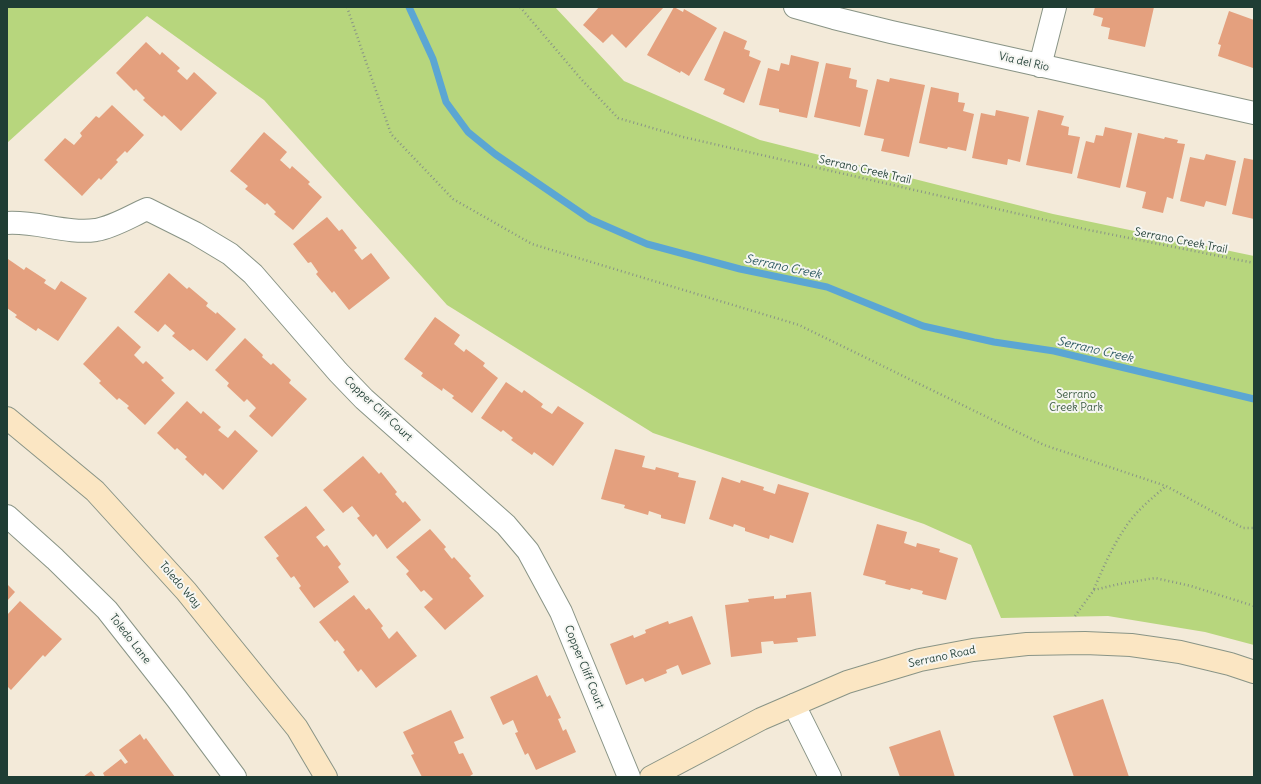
<!DOCTYPE html>
<style>
body{margin:0}
#map{position:relative;width:1261px;height:784px;overflow:hidden;background:#f3ead9;font-family:Delius,sans-serif}
canvas{display:block}
.frame{position:absolute;inset:0;border:8px solid #1f3d34;pointer-events:none}
</style>
<div id="map">
<canvas width="1261" height="784"></canvas>
<div class="frame"></div>
</div>
<script>
const ctx = document.querySelector('canvas').getContext('2d');
ctx.lineJoin = 'round';
function fillPath(path, color) { ctx.fillStyle = color; ctx.fill(path, 'evenodd'); }
function trace(path, color, width, dash) { ctx.strokeStyle = color; ctx.lineWidth = width; ctx.lineCap = dash ? 'butt' : 'round'; ctx.setLineDash(dash || []); ctx.stroke(path); }
function drawText(font, color, halo, rows, align = 'center') {
  ctx.font = font + ' Delius,sans-serif'; ctx.lineWidth = 4; ctx.setLineDash([]); ctx.textBaseline = 'middle'; ctx.strokeStyle = halo; ctx.fillStyle = color; for (const [text, x, y, turn = 0] of rows) {
    ctx.save(); ctx.translate(x, y); ctx.rotate((+turn || 0) * Math.PI / 180); ctx.textAlign = isNaN(turn) ? turn : align; if (halo) ctx.strokeText(text, 0, 0); ctx.fillText(text, 0, 0); ctx.restore();
  }
}
fillPath(new Path2D(`
 M7,7H555L624,81L760,140L1053,214L1254,256V645L1205,632L1108,616L1001,618L971,545L924,524L653,433L447,305L264,100L147,16L7,143Z`), '#b7d67d');
trace(new Path2D(`
 M409,7L433,59L446,102L468,132L495,154L590,219L647,244L740,269L827,287L923,326L994,342L1054,351L1254,399`), '#5ba6d3', 7);
fillPath(new Path2D(`
 M599,7H664L626,48L612,34L603,43L583,25Z
 M674,7L683,12L684,9L717,28L689,76L681,71L680,73L647,55Z
 M1095,7H1154L1145,47L1108,39L1110,28L1101,26L1103,18L1093,15Z
 M1229,11L1254,20L1253,68L1218,56L1221,45L1218,44Z
 M724,31L747,41L744,49L750,51L749,56L761,61L744,103L723,94L725,89L704,80Z
 M146,42L160,55L162,52L180,68L177,71L187,80L194,72L217,93L181,131L164,115L162,117L143,100L145,98L136,89L134,91L116,73Z
 M791,55L819,62L807,118L779,112V109L759,105L768,68L779,71L781,63L789,65Z
 M826,63L851,68L849,78L857,80L856,87L868,90L860,127L814,117Z
 M890,78L925,85L909,157L881,151L884,139L864,135L877,79L889,82Z
 M931,87L959,93L958,102L965,103L963,111L974,114L966,151L948,147L947,149L919,143Z
 M112,105L144,135L127,153L125,151L116,160L118,162L101,180L99,178L82,196L44,160L65,138L74,145L82,136L80,133L96,116L99,118Z
 M996,110L1029,117L1020,162L1008,159L1007,165L972,158L981,113L995,116Z
 M1038,110L1064,116L1061,125L1069,127L1068,135L1080,137L1072,174L1026,165Z
 M1105,127L1132,133L1120,188L1077,178L1086,141L1094,143L1096,135L1103,136Z
 M264,132L287,152L280,160L290,169L292,166L310,182L308,184L322,197L293,230L274,214L276,212L267,203L265,205L245,189L248,186L230,171Z
 M1138,133L1164,139L1165,137L1178,140L1177,143L1185,144L1173,199L1167,197L1163,213L1142,208L1146,192L1126,187Z
 M1206,154L1236,161L1226,206L1206,201L1204,207L1180,201L1190,157L1204,160Z
 M1244,158L1254,160V219L1232,214Z
 M327,217L339,231L342,229L357,248L354,250L362,260L371,253L390,278L349,310L334,291L332,293L316,274L318,272L311,262L308,263L293,244Z
 M8,259L24,270L26,267L46,280L44,283L55,290L61,281L87,298L58,341L38,328L36,331L15,317L17,315L7,308Z
 M169,273L187,289L189,287L208,303L206,306L216,314L217,312L236,329L207,361L193,349L190,351L172,336L175,333L165,324L158,332L134,312Z
 M435,317L460,335L454,344L464,352L466,349L485,363L483,366L498,378L472,413L452,398L454,396L443,388L442,391L421,376L423,373L404,359Z
 M118,326L141,347L134,355L143,364L146,361L164,378L161,380L175,393L145,425L127,408L129,406L119,398L117,400L99,383L101,381L83,364Z
 M245,338L263,355L262,357L271,365L273,363L291,380L289,383L307,399L272,437L249,416L256,408L247,399L244,402L227,386L229,383L215,370Z
 M506,382L522,393L524,390L543,404L541,407L552,414L558,406L584,423L553,466L534,452L532,455L511,440L513,438L503,430L501,432L481,418Z
 M187,401L201,414L203,411L221,427L218,430L228,438L235,430L258,451L223,490L205,473L203,476L185,459L187,457L177,448L175,450L157,433Z
 M615,449L645,456L642,467L655,470L656,467L679,473L678,477L696,481L685,524L661,518V515L649,511L648,515L624,508L625,505L601,499Z
 M363,456L379,474L381,472L397,492L395,494L403,503L405,501L421,520L387,549L376,534L373,537L357,518L360,516L352,506L343,513L323,490Z
 M722,477L740,483L741,480L764,487L763,490L775,494L778,484L809,493L793,543L770,535L769,539L745,531V528L734,524L733,527L709,519Z
 M306,506L325,530L316,537L324,547L327,545L341,564L338,567L349,582L314,608L299,588L301,586L294,576L291,578L276,558L279,556L264,537Z
 M877,524L907,532L904,543L916,547L917,543L940,549L939,552L958,558L946,600L922,594L923,591L911,588L910,590L885,584L886,581L863,575Z
 M430,529L446,547L444,549L452,559L454,557L471,576L469,578L484,596L445,630L424,607L433,599L424,590L421,592L406,574L409,571L396,557Z
 M7,584L15,592L7,601Z
 M811,592L816,636L797,638L798,642L774,644L773,641L761,642L762,653L731,657L725,605L749,602L748,599L774,596V599L786,598V595Z
 M354,595L366,610L369,608L383,626L381,628L389,639L397,631L417,656L376,688L361,669L358,672L343,652L345,650L337,640L335,642L319,622Z
 M20,601L62,639L45,657L43,655L11,690L7,686V615Z
 M692,616L711,664L682,675L678,665L666,670L667,673L645,682L643,678L626,685L610,644L633,635L634,638L646,633L645,630L668,621L669,624Z
 M537,675L547,697L550,695L561,718L558,719L563,731L566,729L576,752L536,770L528,753L525,755L515,733L518,732L513,720L503,725L490,697Z
 M1103,699L1129,777H1074L1053,716Z
 M451,710L464,738L454,742L459,754L463,753L473,774L470,776L471,777H422L411,755L414,754L403,732Z
 M940,730L955,777H900L889,747Z
 M140,734L144,740L146,738L175,777H105L103,773L121,759L125,764L128,762L119,750Z
 M91,771L96,777H83Z`), '#e4a07e');
const street = new Path2D(`
 M795,7L834,18L891,32L1254,113
 M1040,66L1055,7
 M7,223C37,221 66,234 96,230C114,227 131,216 147,209L195,233L230,254L253,274L338,372L364,399L506,525L528,551L561,612L629,777
 M7,516L55,559L107,610L177,699L235,777
 M794,705L830,777`);
const secondary = new Path2D(`
 M7,418L95,491L186,591L297,728L326,777
 M651,777L761,719L847,682L920,660L973,650L1027,644L1085,643L1131,645L1180,652L1230,664L1254,672`);
trace(street, '#899486', 24);
trace(secondary, '#899486', 24);
trace(new Path2D(`
 M347,7L391,134L453,199L532,244L799,325L1044,445L1166,486L1243,528H1254
 M520,7L581,79L618,118L683,137L1089,230L1254,263
 M1094,589C1103,568 1112,547 1125,528C1135,512 1151,499 1166,486
 M1075,616L1094,590L1119,584L1155,578L1191,586L1254,606`), '#899486', 2.5, [1, 3]);
trace(street, '#fff', 22);
trace(secondary, '#fbe6c3', 22);
drawText('11px', '#1f3d34', '#f6f6f2', [
 ["Via del Rio",1024,62,13],
 ["Serrano Creek Trail",865,170,13],
 ["Serrano Creek Trail",1181,241,11],
 ["Copper Cliff Court",378,409,43],
 ["Toledo Way",180,585,49],
 ["Toledo Lane",130,639,52],
 ["Serrano Road",942,657,-12],
 ["Copper Cliff Court",584,667,68]
]);
drawText('11px', '#3d5c43', '#f6f6f2', [
 ["Serrano",1076,395],
 ["Creek Park",1076,408]
]);
drawText('italic 12px', '#315c64', '#f6f6f2', [
 ["Serrano Creek",783,267,12],
 ["Serrano Creek",1095,350,13]
]);
</script>
